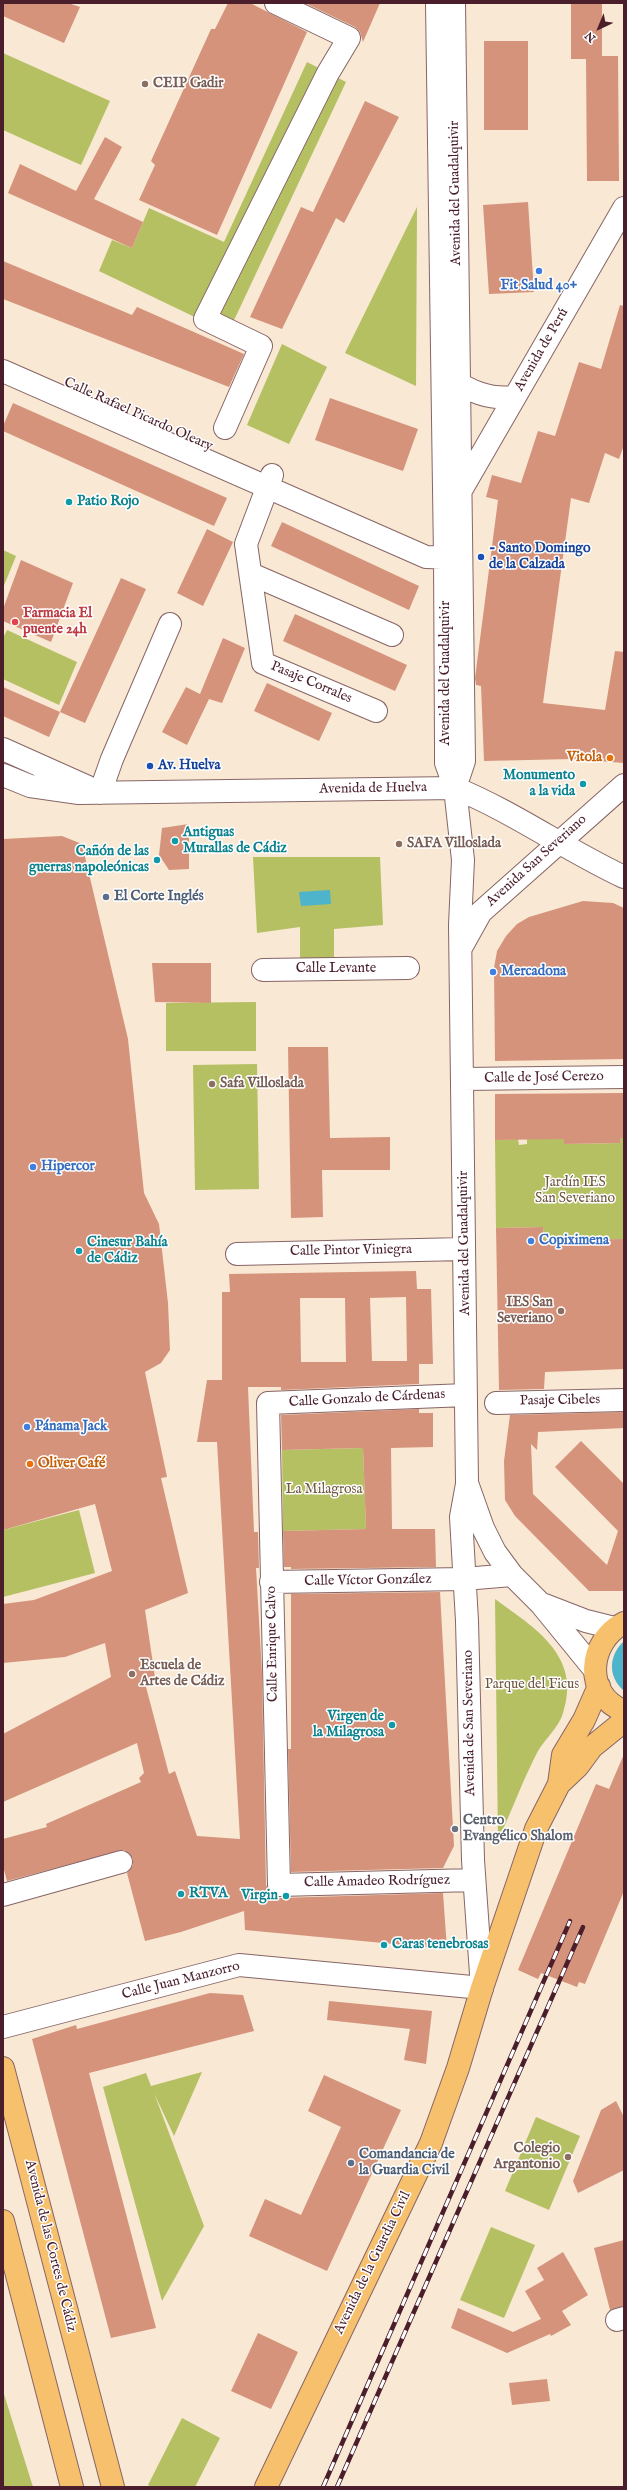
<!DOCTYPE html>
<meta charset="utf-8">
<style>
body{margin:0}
#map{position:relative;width:627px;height:2490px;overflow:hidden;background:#f8e8d4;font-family:"IM FELL English",serif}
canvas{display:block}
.frame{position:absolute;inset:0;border:4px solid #4a1f2b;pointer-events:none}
.north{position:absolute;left:579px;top:8px;width:40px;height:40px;-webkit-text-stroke:3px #fff;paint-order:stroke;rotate:224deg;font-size:11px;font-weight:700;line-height:16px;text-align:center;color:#4a1f2b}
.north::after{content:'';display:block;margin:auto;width:14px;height:18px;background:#4a1f2b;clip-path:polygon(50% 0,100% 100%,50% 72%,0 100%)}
</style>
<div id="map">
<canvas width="627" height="2490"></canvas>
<div class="frame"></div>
<div class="north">N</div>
</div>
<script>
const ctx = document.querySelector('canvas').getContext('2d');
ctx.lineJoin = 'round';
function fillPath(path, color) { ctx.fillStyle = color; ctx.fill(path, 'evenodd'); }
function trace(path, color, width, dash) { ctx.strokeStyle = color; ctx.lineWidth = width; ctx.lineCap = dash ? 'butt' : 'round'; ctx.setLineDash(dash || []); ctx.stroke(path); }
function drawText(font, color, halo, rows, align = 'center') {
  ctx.font = font + ' "IM FELL English",serif'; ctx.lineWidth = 3; ctx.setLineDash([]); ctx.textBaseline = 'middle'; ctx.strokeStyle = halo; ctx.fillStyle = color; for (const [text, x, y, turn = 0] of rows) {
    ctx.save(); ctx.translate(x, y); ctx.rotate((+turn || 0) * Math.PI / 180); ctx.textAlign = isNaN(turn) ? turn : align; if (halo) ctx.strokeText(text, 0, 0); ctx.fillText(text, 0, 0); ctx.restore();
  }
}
fillPath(new Path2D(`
 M3,53L110,101L81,165L3,130Z
 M307,62L346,82L228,333L99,271L112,240L132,248L149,208L224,242Z
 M417,207L416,386L345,353Z
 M282,344L327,367L289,444L247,425Z
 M3,550L16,556L3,588Z
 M7,630L77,662L59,705L3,679V638Z
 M253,857H380L383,925L334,929V962H300V927L257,933Z
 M256,1002V1051H166V1003Z
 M257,1064L259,1189L195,1190L193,1065Z
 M620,1138H624V1239L544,1240L543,1227L496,1228L495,1140L518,1139L519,1145L527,1144V1139H564V1144L621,1143Z
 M363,1448L366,1529L283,1531L282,1450Z
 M79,1510L95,1573L3,1597V1530Z
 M495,1599C535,1628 582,1656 563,1713C559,1727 545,1739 538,1751C523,1779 512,1811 498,1840Z
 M202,2072L174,2136L154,2093L204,2226L162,2301L103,2087L146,2073L151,2086Z
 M536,2117L580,2136L549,2210L505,2191Z
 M491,2227L535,2245L504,2318L460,2300Z
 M3,2391L33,2487H3Z
 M182,2418L220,2438L195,2487H152L148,2485Z`), '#b4c062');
fillPath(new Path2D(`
 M330,890L331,904L301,906L299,892Z
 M624,1641V1691C607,1676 609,1655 624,1641Z`), '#4db4cc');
fillPath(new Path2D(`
 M3,3H68L80,7L64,43L3,16Z
 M228,3H250L307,32L217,235L139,200L155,165L151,161L211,29H215Z
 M305,3H380L363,42L360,32L355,27Z
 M571,3H602V56H618L619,181H587L586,59H571Z
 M484,41H528V130H484Z
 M365,101L399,117L344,223L336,218L282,329L250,317L301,207L313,212Z
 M105,137L122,147L94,199L143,222L132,248L8,193L20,164L76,191Z
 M528,202L534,292L489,294L483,205Z
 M3,261L132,315L137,307L244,354L229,387L3,299Z
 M620,305L624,306V445L619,459L605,453L589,503L571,498L543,703L605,710L615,651L624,652V763L572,759L484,761L481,686L476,685L475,678L498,500L486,497L492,475L521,483L538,431L555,436L579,362L601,369Z
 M330,398L418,429L403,471L315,440Z
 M13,403L227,498L214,526L3,431V426Z
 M282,522L419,586L409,610L271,546Z
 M207,529L233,542L203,606L177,593Z
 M21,560L73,583L51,642L3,621V609Z
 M121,578L146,589L85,723L60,712Z
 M295,614L407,665L395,691L283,641Z
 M223,638L245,648L222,703L209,699L187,745L162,732L186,687L200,694Z
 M267,683L332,713L319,741L254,711Z
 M3,687L60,712L49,737L3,716Z
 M189,824V869L169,870L159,855L162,828Z
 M62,836L82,844L128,1039L144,1193L159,1224L168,1303L170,1350L161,1363L145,1372L167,1477L161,1478L188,1593L145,1610L156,1684L146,1687L169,1774L175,1771L197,1836L240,1839L217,1442H197L207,1380H222V1292H230L229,1274L416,1271L417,1289H431L433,1364H419V1384L281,1390V1387H248L254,1532H258L259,1568H256L262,1673L266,1885L273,1896L279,1898L443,1893L447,1949L245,1930L244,1911L181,1932L145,1941L127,1873L133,1865V1859L129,1853L124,1850L7,1881L3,1866V1839L47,1827L46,1824L141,1782L139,1778L144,1773L137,1743L3,1802V1734L111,1677L105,1643L65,1657L3,1663V1604L34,1600L112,1571L95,1504L3,1530V839ZM406,1297L407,1361H372L370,1298ZM300,1298H345L346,1362H301Z
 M583,901L613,903L624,908V1059L495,1061L494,968L497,951L506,936L517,924L529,917Z
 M152,963H211V1003L155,1002Z
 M288,1047H328L330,1138L390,1137V1170H322L323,1217L291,1218Z
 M624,1093V1138H620L621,1143L564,1144V1139L495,1140V1094Z
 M543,1227L544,1240L624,1239V1369L545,1372L544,1389L499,1390L496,1228Z
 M419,1409V1413H433V1447L391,1448L392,1529H435L436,1567L291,1569V1567H284L283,1531L366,1529L363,1448L282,1450L281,1415Z
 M624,1412V1428L538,1432L537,1450L531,1444L533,1494L607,1565L618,1531L555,1467L581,1441L624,1484V1591H589L515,1516L505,1500L504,1461L510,1415Z
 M440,1592L454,1846L443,1868L291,1872L288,1749H291V1594Z
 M624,1754V1891L585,1984L579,1982L577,1987L541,1973L538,1979L518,1970L596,1784L609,1789Z
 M210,1993L243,1995L254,2031L89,2073L156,2328L111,2338L32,2039L76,2025L77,2029Z
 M329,2001L432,2011L426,2064L404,2060L410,2029L327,2020Z
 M324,2075L401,2110L327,2271L249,2236L265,2199L301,2215L341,2127L308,2111Z
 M616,2101L624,2117V2170L578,2193L573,2181L601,2110Z
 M624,2240V2306L610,2310L594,2248Z
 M563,2252L588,2295L562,2311L571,2325L551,2336L550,2334L507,2353L451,2328L458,2308L513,2332L541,2319L525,2291L544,2280L537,2268Z
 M258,2333L298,2352L271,2409L231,2391Z
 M547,2379L550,2401L512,2405L509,2383Z`), '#d5937b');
const minor = new Path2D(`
 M437,3L445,557L446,745V763L455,788L463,860L460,925L467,1483L483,1528L495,1552L512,1575L541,1604L594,1669
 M454,3L464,761L455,788
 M3,371L426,557L459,558
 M448,377C470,391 488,400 515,397
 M225,428L261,346L205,319L328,73L349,38L276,3
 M272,475L246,544L263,663L376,711
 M460,492L624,208
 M251,574L392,635
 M3,749L88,787
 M3,775L30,786L79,793L455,788C514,812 566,850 624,877
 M100,793L112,759L170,624
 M462,946L481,912L624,785
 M263,970L408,968
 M463,1079L624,1077
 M237,1254L464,1249
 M466,1395L268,1403L279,1885L474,1880
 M496,1403L624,1400
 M271,1582L464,1579L512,1575
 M542,1604L586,1621L614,1628
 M3,1895L121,1862
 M3,2027L239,1965L482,1988L473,1860L467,1621L461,1517L467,1484
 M617,2320L624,2318`);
const major = new Path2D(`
 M624,1623C588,1641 583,1695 624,1711
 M559,1784L578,1766L592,1747L624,1721
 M3,2068L113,2487
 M3,2221L72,2487
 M266,2487L431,2143L458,2068L482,1988L536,1829L559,1784L563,1755L584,1720L599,1686`);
trace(minor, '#876566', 24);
trace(major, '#876566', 24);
trace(minor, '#fff', 22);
trace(major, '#f7c06c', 22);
const rail = new Path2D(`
 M323,2487L570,1921
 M337,2487L583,1927`);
trace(rail, '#4a1f2b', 4.5);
trace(rail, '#fff', 3, [9]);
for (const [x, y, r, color] of [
 [145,84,4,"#8d6e63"],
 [539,271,4,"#3f7fe0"],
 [69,502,4,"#0f9aa8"],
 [481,557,4,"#1a4fb4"],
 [15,622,4,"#e0444e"],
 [610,758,4,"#e8710a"],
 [150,766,4,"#1a4fb4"],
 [583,784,4,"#0f9aa8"],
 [175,841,4,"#0f9aa8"],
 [399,844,4,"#8d6e63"],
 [157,860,4,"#0f9aa8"],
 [106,897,4,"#5c6f8a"],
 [493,972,4,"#3f7fe0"],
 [212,1084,4,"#8d6e63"],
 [33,1167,4,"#3f7fe0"],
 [531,1241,4,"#3f7fe0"],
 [79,1251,4,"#0f9aa8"],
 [561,1311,4,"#8d6e63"],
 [27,1427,4,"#3f7fe0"],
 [30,1464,4,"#e8710a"],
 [132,1674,4,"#8d6e63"],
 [392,1725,4,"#0f9aa8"],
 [455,1829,4,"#6b7280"],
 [181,1894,4,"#0f9aa8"],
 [286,1896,4,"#0f9aa8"],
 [384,1945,4,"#0f9aa8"],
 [568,2157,4,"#8d6e63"],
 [351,2163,4,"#5c6f8a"]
]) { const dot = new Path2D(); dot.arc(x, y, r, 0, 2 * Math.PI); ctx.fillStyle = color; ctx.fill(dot); trace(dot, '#fff', 1.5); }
drawText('bold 14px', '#785e54', '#fff', [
 ["CEIP Gadir",153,84],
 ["SAFA Villoslada",407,844],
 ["Safa Villoslada",220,1084],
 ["IES San",553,1303,"right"],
 ["Severiano",553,1319,"right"],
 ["Escuela de",140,1666],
 ["Artes de Cádiz",140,1682],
 ["Colegio",560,2149,"right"],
 ["Argantonio",560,2165,"right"]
], 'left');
drawText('14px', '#4a1f2b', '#fff', [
 ["Avenida del Guadalquivir",456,193,-91],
 ["Avenida de Perú",542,350,-60],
 ["Calle Rafael Picardo Oleary",138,415,24],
 ["Avenida del Guadalquivir",446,673,-90],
 ["Pasaje Corrales",311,683,23],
 ["Avenida de Huelva",373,789,-1],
 ["Avenida San Severiano",537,861,-42],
 ["Calle Levante",336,969],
 ["Calle de José Cerezo",544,1078,-1],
 ["Avenida del Guadalquivir",465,1243,-91],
 ["Calle Pintor Viniegra",351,1251,-1],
 ["Calle Gonzalo de Cárdenas",367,1399,-3],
 ["Pasaje Cibeles",560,1401,-1],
 ["Calle Víctor González",368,1581,-1],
 ["Calle Enrique Calvo",273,1644,-91],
 ["Avenida de San Severiano",470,1723,-91],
 ["Calle Amadeo Rodríguez",377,1882,-1],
 ["Calle Juan Manzorro",181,1981,-14],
 ["Avenida de las Cortes de Cádiz",50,2246,76],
 ["Avenida de la Guardia Civil",373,2263,-64]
]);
drawText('bold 14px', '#366cbe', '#fff', [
 ["Fit Salud 40+",539,286,"center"],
 ["Mercadona",501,972],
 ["Hipercor",41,1167],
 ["Copiximena",539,1241],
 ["Pánama Jack",35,1427]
], 'left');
drawText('bold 14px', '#0d838f', '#fff', [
 ["Patio Rojo",77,502],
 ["Monumento",575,776,"right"],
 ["a la vida",575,792,"right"],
 ["Antiguas",183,833],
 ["Murallas de Cádiz",183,849],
 ["Cañón de las",149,852,"right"],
 ["guerras napoleónicas",149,868,"right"],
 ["Cinesur Bahía",87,1243],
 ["de Cádiz",87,1259],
 ["Virgen de",384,1717,"right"],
 ["la Milagrosa",384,1733,"right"],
 ["RTVA",189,1894],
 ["Virgin",278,1896,"right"],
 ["Caras tenebrosas",392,1945]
], 'left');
drawText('bold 14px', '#164399', '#fff', [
 ["- Santo Domingo",489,549],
 ["de la Calzada",489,565],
 ["Av. Huelva",158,766]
], 'left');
drawText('bold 14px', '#be3a42', '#fff', [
 ["Farmacia El",23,614],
 ["puente 24h",23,630]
], 'left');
drawText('bold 14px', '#c56008', '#fff', [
 ["Vitola",602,758],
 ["Oliver Café",38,1464,"left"]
], 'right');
drawText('bold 14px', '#4e5e75', '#fff', [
 ["El Corte Inglés",114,897],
 ["Comandancia de",359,2155],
 ["la Guardia Civil",359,2171]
], 'left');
drawText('14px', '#6f573e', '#fff', [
 ["Jardín IES",575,1183],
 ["San Severiano",575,1199],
 ["La Milagrosa",324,1490],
 ["Parque del Ficus",532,1685]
]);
drawText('bold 14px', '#5b616d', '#fff', [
 ["Centro",463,1821],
 ["Evangélico Shalom",463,1837]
], 'left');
</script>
